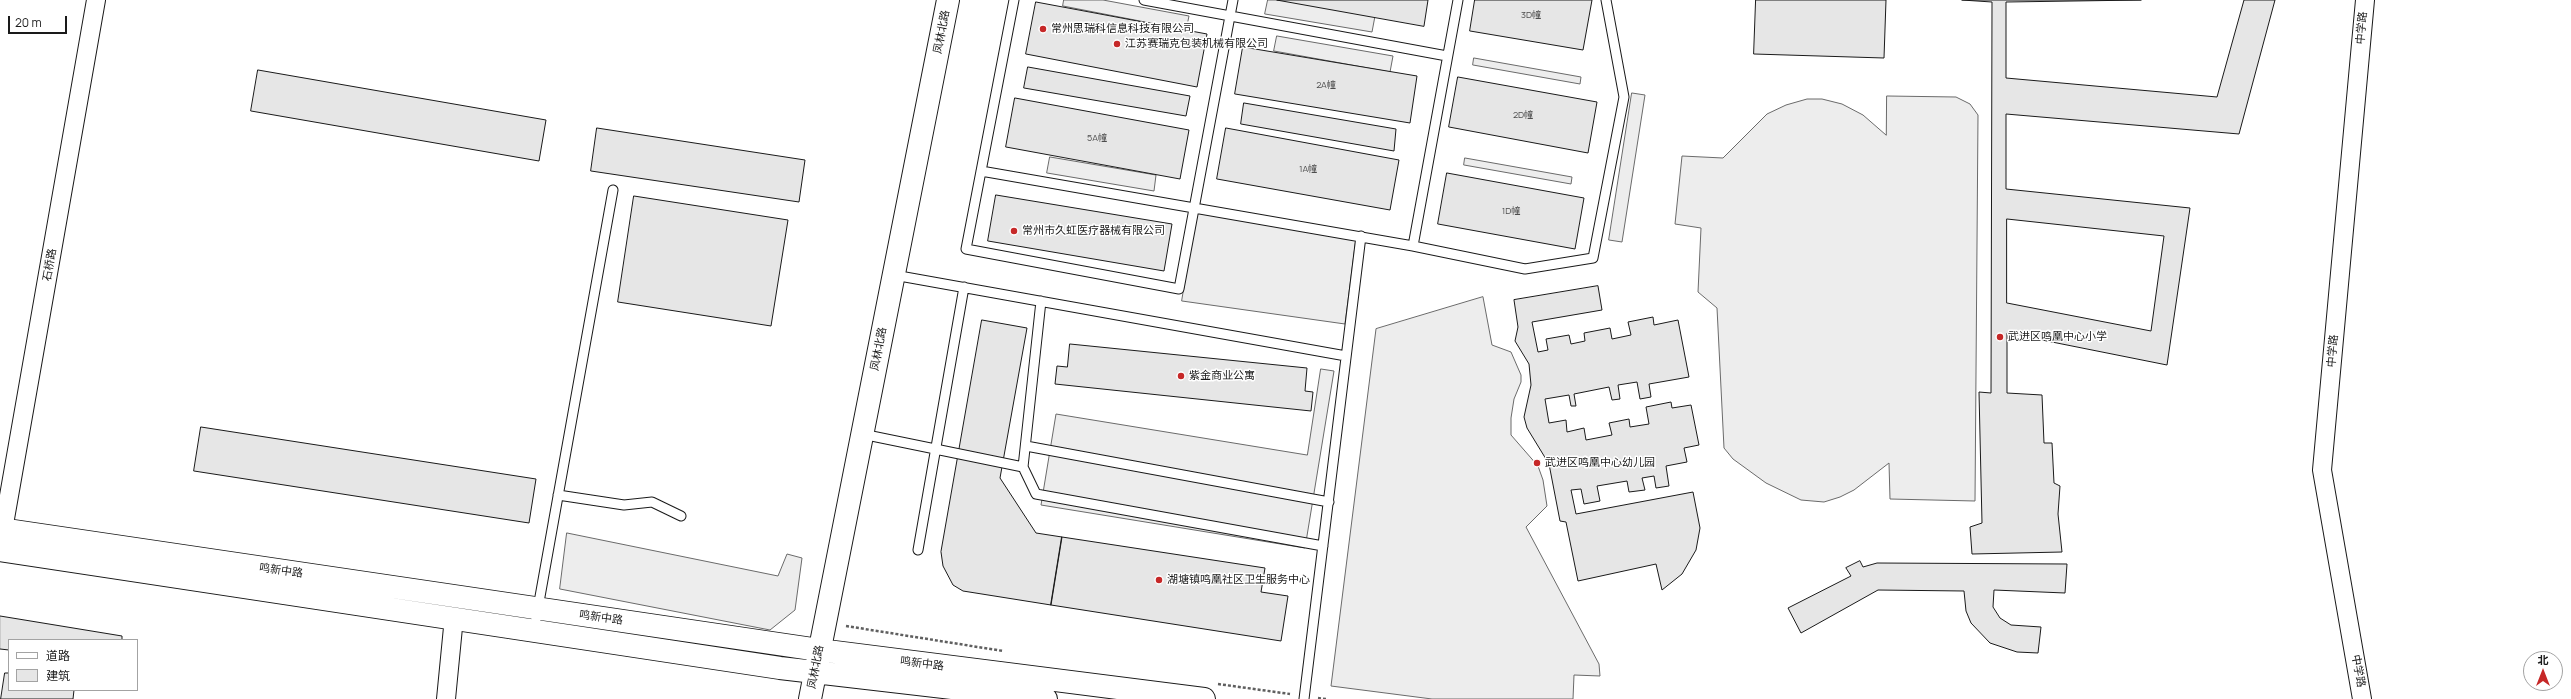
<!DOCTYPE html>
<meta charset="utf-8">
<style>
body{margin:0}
#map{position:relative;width:2571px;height:699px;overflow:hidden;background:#fff;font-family:Manrope,"Noto Sans SC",sans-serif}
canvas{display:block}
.legend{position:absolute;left:8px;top:639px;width:130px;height:52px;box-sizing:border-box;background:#fff;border:1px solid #a3a3a3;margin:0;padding:5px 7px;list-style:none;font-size:12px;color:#1a1a1a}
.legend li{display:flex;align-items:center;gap:8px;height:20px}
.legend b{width:20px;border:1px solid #a3a3a3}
.north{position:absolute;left:2523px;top:651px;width:40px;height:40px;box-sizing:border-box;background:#fff;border:1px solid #a3a3a3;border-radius:50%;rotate:0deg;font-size:11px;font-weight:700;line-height:16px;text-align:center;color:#1a1a1a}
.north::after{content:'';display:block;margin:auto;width:14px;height:18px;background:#c62828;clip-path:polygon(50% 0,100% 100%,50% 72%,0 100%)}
.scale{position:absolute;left:8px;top:16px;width:59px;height:18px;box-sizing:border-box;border:2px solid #1a1a1a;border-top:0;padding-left:5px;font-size:12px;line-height:14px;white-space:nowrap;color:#1a1a1a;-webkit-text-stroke:3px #fff;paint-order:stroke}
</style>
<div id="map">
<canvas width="2571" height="699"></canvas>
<ul class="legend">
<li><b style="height:5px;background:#fff"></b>道路</li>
<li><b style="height:11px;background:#e6e6e6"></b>建筑</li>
</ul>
<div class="north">北</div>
<div class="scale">20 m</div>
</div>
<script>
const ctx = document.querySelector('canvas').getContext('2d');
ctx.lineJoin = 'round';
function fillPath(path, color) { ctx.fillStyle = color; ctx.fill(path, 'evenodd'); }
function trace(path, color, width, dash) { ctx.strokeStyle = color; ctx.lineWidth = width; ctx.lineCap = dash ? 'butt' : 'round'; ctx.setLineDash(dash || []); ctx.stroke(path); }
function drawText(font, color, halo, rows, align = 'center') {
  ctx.font = font + ' Manrope,"Noto Sans SC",sans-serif'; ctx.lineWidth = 3; ctx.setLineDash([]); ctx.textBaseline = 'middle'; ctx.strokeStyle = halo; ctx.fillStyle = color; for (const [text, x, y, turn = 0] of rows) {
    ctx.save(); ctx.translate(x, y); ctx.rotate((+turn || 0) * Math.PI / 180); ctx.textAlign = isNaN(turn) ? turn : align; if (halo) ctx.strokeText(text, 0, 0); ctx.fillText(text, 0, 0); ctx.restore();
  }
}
const built = new Path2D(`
 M1064,0H1103L1189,16L1186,30L1063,6Z
 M1268,0H1284L1375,16L1372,32L1265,14Z
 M1277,36L1393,56L1390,72L1274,51Z
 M1474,58L1581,77L1580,84L1473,65Z
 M1632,93L1645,95L1622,242L1609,240Z
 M1887,96L1956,97L1970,104L1978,115L1975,501L1890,499L1889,463L1854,490L1840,497L1824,502L1801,500L1766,483L1733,459L1724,448L1717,308L1698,292L1701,228L1675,224L1682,156L1723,158L1767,114L1786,105L1807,99H1822L1842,104L1863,115L1886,135Z
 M1050,157L1156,175L1154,191L1047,173Z
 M1465,158L1572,177L1571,184L1464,165Z
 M1197,211L1356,238L1345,324L1182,301Z
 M1483,297L1492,345L1511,352L1521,375V382L1514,399L1511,418V435L1538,466L1543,480L1547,506L1526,527L1599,664L1600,676L1574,675L1573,699H1432L1331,686L1376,329Z
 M1321,369L1334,371L1305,548L1041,505L1056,414L1307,455Z
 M567,533L778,576L787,554L802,558L795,610L770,630L560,589Z`);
fillPath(built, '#ededed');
trace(built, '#6a6a6a', 1);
const building = new Path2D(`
 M1277,0H1428L1424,26Z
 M1475,0H1592L1583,50L1470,31Z
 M1756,0H1886L1884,58L1754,54Z
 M2141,0L2006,2V78L2217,97L2244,0H2275L2239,134L2006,114V189L2190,208L2167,365L2007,333V393L2042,395L2044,443H2052L2054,483L2060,486L2058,514L2062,552L1972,554L1970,527L1982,523L1979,392L1991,393L1992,2L1962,0ZM2007,219L2164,236L2151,331L2007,303Z
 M1036,2L1207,34L1197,87L1026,54Z
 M1243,47L1417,76L1410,123L1235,94Z
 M1028,67L1190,96L1186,116L1024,88Z
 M258,70L546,120L539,161L251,111Z
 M1458,77L1597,102L1588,153L1449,127Z
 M1015,98L1189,130L1180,179L1006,147Z
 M1244,103L1396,129L1394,151L1241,124Z
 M597,128L805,160L799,202L591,171Z
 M1226,128L1399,160L1390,210L1217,179Z
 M1447,173L1584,198L1575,249L1438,224Z
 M996,195L1172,224L1164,271L988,241Z
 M634,196L788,220L771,326L618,302Z
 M1598,286L1602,310L1532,322L1538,352L1548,350L1546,339L1569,335L1571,344L1585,341L1584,333L1610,328L1612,339L1631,335L1628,322L1653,317L1654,325L1678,320L1689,377L1649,384L1651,397L1640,399L1637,382L1618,385L1620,399L1612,400L1609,387L1574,394L1576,406H1571L1569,395L1545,399L1549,423L1566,420L1567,432L1584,428L1586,440L1612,435L1609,423L1629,419L1630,427L1649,424L1646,407L1671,402L1672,408L1691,405L1699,445L1684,448L1687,462L1666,466L1669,486L1656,488L1654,476L1642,478L1645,490L1629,492L1627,481L1597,486L1600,501L1584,504L1581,489L1571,490L1576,514L1693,492L1700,528L1696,550L1682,574L1662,590L1656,564L1578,581L1566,522L1560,521L1549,464L1527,428L1524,417L1531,385L1529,364L1515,341L1518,327L1514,300Z
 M982,320L1027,328L1000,478L1036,533L1062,537L1051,605L963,591L953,585L943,566L941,552Z
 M1070,344L1307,368L1305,391L1313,392L1311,411L1055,384L1057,366L1067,367Z
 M201,427L536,479L529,523L194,471Z
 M1062,537L1265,568L1261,592L1288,596L1281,641L1051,605Z
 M1860,561L1863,567L1877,563L2067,564L2065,593L1994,590L1993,607L2000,618L2011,625L2041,627L2038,653L2017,652L1990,643L1971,623L1966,611L1964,591L1878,590L1801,633L1788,608L1851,576L1846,568Z
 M0,616L122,636V640H9V650L0,649Z
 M5,673H9V690H74L73,699H1Z`);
fillPath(building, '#e6e6e6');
trace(building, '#1a1a1a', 1);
const lane = new Path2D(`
 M1014,0L966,249L1179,289L1233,0
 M1144,0L1447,56
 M981,171L1413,246L1525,269L1593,258L1624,97L1606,0
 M1413,246L1458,0
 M894,275L1346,356
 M1041,301L1023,467L1036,494L1323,546
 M862,434L1023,467
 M1026,446L1329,502
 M558,495L624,505L652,502L681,516
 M918,550L964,287
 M534,630L613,190
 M1304,699L1361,236`);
const street = new Path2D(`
 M3,530L96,0
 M446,699L454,617
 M2362,699L2322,470L2365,0`);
const secondary = new Path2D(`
 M0,529L819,650L1204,699
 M0,550L780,668L1046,699
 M810,699L948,0`);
trace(lane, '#1a1a1a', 11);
trace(street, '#1a1a1a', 20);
trace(secondary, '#1a1a1a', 24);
trace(new Path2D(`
 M846,626L1003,651
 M1218,684L1290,694
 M1318,698L1326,699`), '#5f5f5f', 2.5, [3, 2]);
trace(lane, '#fff', 9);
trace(street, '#fff', 18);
trace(secondary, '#fff', 22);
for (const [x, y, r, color] of [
 [1043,29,4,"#c62828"],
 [1117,44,4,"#c62828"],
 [1014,231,4,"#c62828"],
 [2000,337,4,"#c62828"],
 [1181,376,4,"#c62828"],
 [1537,463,4,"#c62828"],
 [1159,580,4,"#c62828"]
]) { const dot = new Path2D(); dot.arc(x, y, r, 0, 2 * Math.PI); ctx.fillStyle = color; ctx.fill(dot); trace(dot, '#fff', 1.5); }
drawText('9px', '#4d4d4d', null, [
 ["3D幢",1531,15],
 ["2A幢",1326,85],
 ["2D幢",1523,115],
 ["5A幢",1097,138],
 ["1A幢",1308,169],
 ["1D幢",1511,211]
]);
drawText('11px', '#1a1a1a', '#fff', [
 ["中学路",2362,28,-85],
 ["凤林北路",942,32,-79],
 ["石桥路",50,265,-80],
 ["凤林北路",879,349,-79],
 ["中学路",2333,351,-85],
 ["鸣新中路",281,571,8],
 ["鸣新中路",601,618,8],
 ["鸣新中路",922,664,7],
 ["凤林北路",816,667,-79],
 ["中学路",2358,671,80]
]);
drawText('11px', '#1a1a1a', '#fff', [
 ["常州思瑞科信息科技有限公司",1051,29],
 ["江苏赛瑞克包装机械有限公司",1125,44],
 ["常州市久虹医疗器械有限公司",1022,231],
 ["武进区鸣凰中心小学",2008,337],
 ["紫金商业公寓",1189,376],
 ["武进区鸣凰中心幼儿园",1545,463],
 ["湖塘镇鸣凰社区卫生服务中心",1167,580]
], 'left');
</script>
